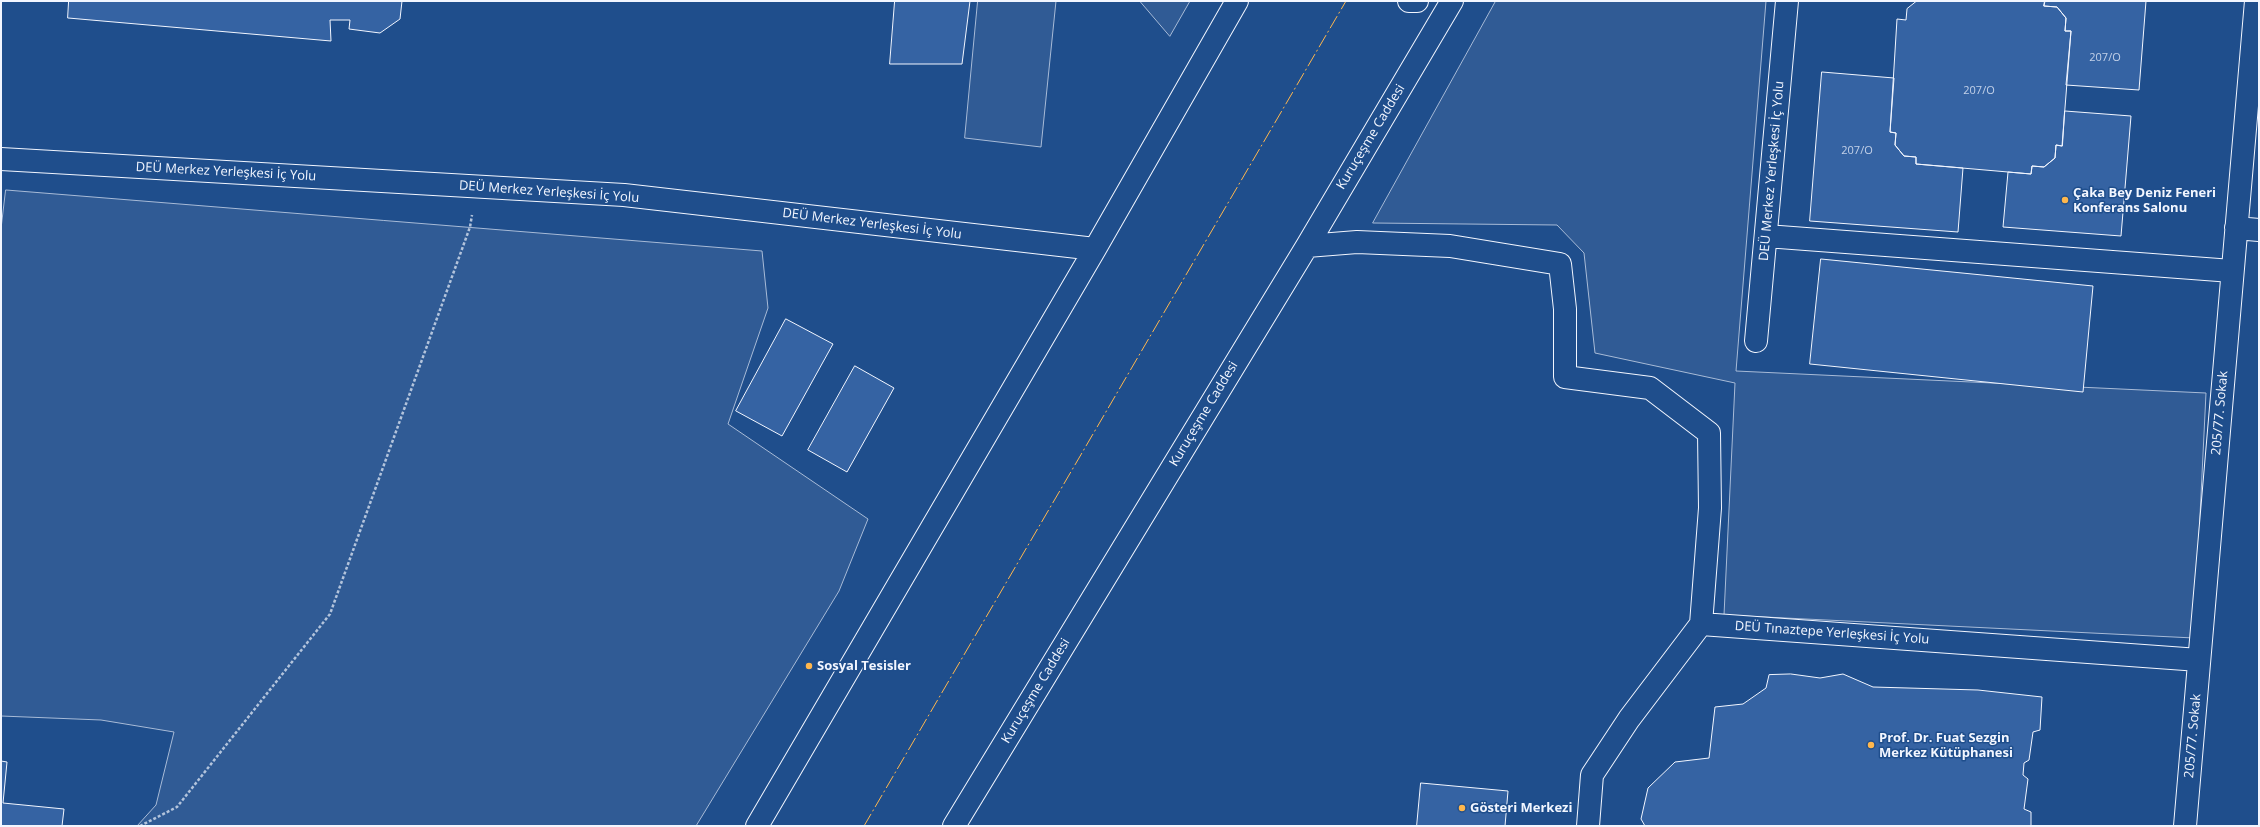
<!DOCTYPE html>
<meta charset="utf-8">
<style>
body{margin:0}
#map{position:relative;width:2260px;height:827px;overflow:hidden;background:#1f4e8c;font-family:"Open Sans",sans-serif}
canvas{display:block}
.frame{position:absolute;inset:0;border:2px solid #f2f6ff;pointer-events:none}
</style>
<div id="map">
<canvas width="2260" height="827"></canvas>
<div class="frame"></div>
</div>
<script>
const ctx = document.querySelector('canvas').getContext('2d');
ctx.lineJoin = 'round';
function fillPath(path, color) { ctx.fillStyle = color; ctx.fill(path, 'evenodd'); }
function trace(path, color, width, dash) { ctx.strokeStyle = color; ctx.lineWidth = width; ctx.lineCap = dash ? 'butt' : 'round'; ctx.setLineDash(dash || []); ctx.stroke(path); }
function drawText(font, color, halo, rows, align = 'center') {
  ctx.font = font + ' "Open Sans",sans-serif'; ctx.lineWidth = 3; ctx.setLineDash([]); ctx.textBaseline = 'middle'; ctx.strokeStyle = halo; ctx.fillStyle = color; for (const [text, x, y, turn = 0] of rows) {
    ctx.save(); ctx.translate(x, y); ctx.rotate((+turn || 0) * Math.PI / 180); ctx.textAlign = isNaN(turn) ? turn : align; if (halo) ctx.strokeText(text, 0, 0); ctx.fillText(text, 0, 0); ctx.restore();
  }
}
const built = new Path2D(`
 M978,1H1056L1041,147L965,138Z
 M1140,1H1190L1170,36Z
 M1496,1H1766L1736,371L2206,393L2194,638L1724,615L1735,383L1595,353L1584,253L1557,225L1373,223Z
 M6,190L762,251L768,308L728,424L868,519L839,591L696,826H137L156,805L174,732L101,720L1,716V229Z`);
fillPath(built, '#305b95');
trace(built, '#a8bbd7', 1);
const building = new Path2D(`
 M69,1H402L400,19L380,33L349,29L350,20H330L331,41L68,18Z
 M895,1H970L962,64H890Z
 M1917,1H2045L2044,6L2057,7L2066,18L2065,31H2071L2062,146L2056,145L2055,158L2044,167L2032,166L2031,174L1916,164V157L1904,156L1895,145L1896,133L1890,132L1897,19L1906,20L1907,9Z
 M2045,1H2146L2139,90L2066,85L2071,31H2065L2066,18L2057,7L2044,6Z
 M1822,72L1894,78L1890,132L1896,133L1895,145L1904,156L1916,157V164L1963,168L1958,232L1810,221Z
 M2065,111L2131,116L2121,236L2003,227L2008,172L2031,174L2032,166L2044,167L2055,158L2056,145L2062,146Z
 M1821,259L2093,286L2083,392L1810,364Z
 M786,319L833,344L782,436L736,411Z
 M855,366L894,388L847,472L808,450Z
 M1791,674L1820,678L1843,674L1873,687L1978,690L2042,697L2040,730L2033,732L2029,760L2024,763L2023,775L2028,779L2024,809L2031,812V826H1645L1641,819L1648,788L1675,762L1709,758L1715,707L1743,704L1766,688L1769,675Z
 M1,761L7,762L3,803L64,809L62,826H1Z
 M1421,783L1508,791L1505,826H1417Z`);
fillPath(building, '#3563a3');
trace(building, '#f2f6ff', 1);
const minor = new Path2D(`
 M1409,1H1417
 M1,159L624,195L1095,249
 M2236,228L2259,230
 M1766,236L2232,271
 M1307,246L1357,242L1450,246L1560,264L1565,309V377L1650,388L1709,433L1710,508L1701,624
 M1756,341L1787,1
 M757,826L1095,249L1237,1
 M954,826L1307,246L1452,1
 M1588,826L1592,775L1629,719L1701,624L2199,660
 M2185,826L2256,1`);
trace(minor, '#f2f6ff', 24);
trace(new Path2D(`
 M140,826L177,807L330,614L470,227L472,215`), '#b3c4dc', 2.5, [3, 2]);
trace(minor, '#1f4e8c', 22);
trace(new Path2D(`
 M864,826L1346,1`), '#ffb74d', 1, [14, 3, 2, 3]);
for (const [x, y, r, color] of [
 [2065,200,4,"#ffb74d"],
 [809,666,4,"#ffb74d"],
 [1871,745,4,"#ffb74d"],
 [1462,808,4,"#ffb74d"]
]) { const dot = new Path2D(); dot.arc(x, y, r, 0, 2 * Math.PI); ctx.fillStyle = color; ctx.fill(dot); trace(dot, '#1f4e8c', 1.5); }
drawText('11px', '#c3d1e8', null, [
 ["207/O",2105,58],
 ["207/O",1979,91],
 ["207/O",1857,151]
]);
drawText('13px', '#f2f6ff', '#1f4e8c', [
 ["Kuruçeşme Caddesi",1371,137,-59],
 ["DEÜ Merkez Yerleşkesi İç Yolu",1772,171,-85],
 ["DEÜ Merkez Yerleşkesi İç Yolu",226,172,3],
 ["DEÜ Merkez Yerleşkesi İç Yolu",549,192,4],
 ["DEÜ Merkez Yerleşkesi İç Yolu",872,224,7],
 ["205/77. Sokak",2220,413,-85],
 ["Kuruçeşme Caddesi",1204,414,-59],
 ["DEÜ Tınaztepe Yerleşkesi İç Yolu",1832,633,4],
 ["Kuruçeşme Caddesi",1036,691,-59],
 ["205/77. Sokak",2193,736,-85]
]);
drawText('bold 13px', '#f2f6ff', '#1f4e8c', [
 ["Çaka Bey Deniz Feneri",2073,193],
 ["Konferans Salonu",2073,208],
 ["Sosyal Tesisler",817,666],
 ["Prof. Dr. Fuat Sezgin",1879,738],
 ["Merkez Kütüphanesi",1879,753],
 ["Gösteri Merkezi",1470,808]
], 'left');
</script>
